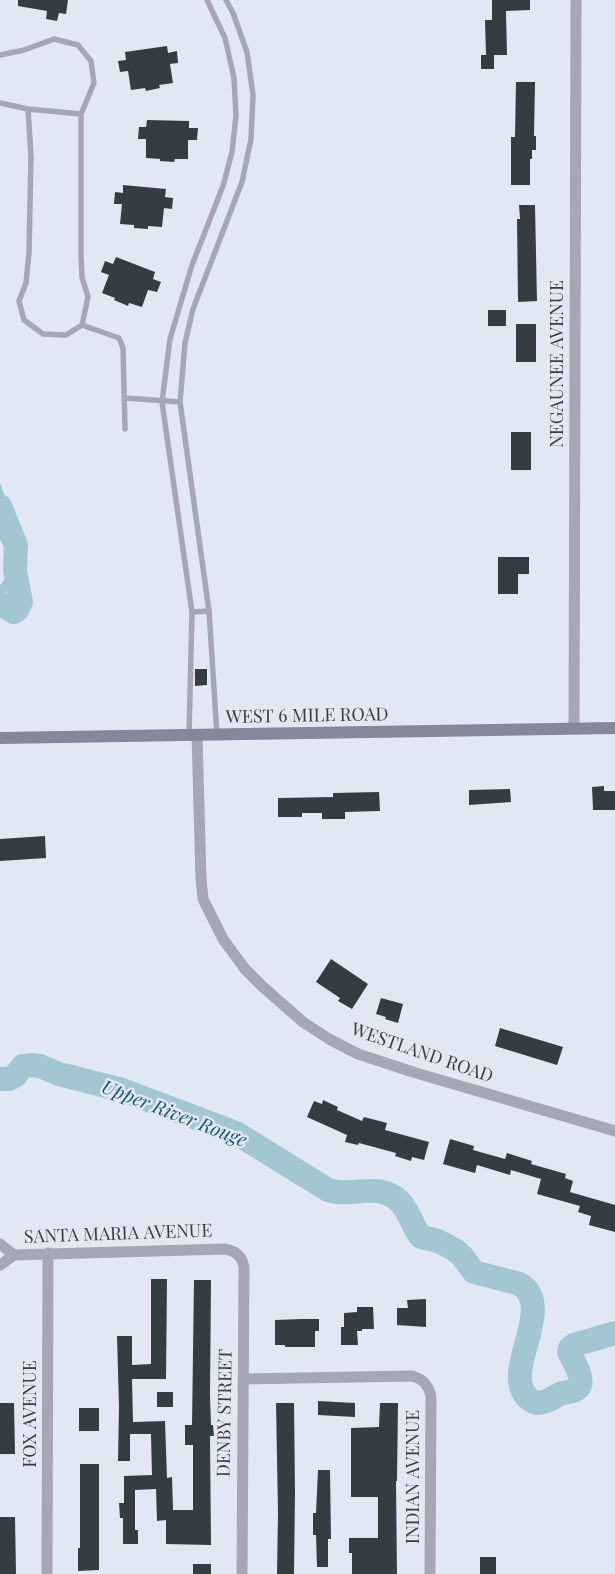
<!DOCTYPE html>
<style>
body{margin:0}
canvas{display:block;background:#e2e8f3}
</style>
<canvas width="615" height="1574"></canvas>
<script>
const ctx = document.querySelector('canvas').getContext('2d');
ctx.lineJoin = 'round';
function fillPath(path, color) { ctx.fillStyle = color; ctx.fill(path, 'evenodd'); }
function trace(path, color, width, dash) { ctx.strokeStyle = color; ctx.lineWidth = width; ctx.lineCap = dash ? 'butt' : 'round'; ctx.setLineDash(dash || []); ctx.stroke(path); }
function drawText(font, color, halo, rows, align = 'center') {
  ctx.font = font + ' "Playfair Display",serif'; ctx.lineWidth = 5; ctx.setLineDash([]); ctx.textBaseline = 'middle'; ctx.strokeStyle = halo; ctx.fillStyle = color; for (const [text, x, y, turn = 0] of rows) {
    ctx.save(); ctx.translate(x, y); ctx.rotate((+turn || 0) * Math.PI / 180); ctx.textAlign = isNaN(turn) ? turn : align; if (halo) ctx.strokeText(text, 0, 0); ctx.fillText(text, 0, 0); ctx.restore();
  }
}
fillPath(new Path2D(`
 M0,483L24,546L22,572L24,582L12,591L0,594V585L8,575L9,564L7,551L0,540Z`), '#a3c6d3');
trace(new Path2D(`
 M0,506L16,545L15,571L21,602L17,610L14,612L0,604
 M0,1079H9L15,1076L23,1066L32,1065L40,1066L59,1074L122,1090L236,1133L328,1190C352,1198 379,1181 399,1201C410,1211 412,1227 421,1237L438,1241L455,1250L462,1256L474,1272L520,1284C552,1305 513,1357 521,1386C524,1397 534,1407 546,1401C551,1400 555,1396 560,1394C566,1391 577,1393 580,1385C583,1376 573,1360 569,1352L570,1348L574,1345L615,1333`), '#a3c6d3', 24);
fillPath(new Path2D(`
 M18,0H68L66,14L59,13L57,21L46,19L47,11L18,6Z
 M492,0H530V10L506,11L507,55H494V69H481V55H486L485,20H492Z
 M167,46L168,53L177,51L178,63L170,64L173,83L159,85L160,88L146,91L145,88L131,90L128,71L120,72L118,61L126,60L125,52Z
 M516,82H535L534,136H536V150H532V159H530V185H511V137H515Z
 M147,120L189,121V128H198L197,140H188V159H175L174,162L160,161V159L146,158V139H138L139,127H146Z
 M123,185L166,189L165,197L173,198L172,209L164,208L162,227L148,226V229L134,228V225L120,224L122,204H114L115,192L123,193Z
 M519,205H535L537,301L518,302L517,219H520Z
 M116,257L155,272L153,279L161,282L157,292L148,290L142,307L129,303L128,306L114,300L115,298L102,293L109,275L101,272L105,261L113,264Z
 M488,310H506V326H488Z
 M516,324H536V362H516Z
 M511,432H531V470H511Z
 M498,557H529V574H518V594H498Z
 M195,669H207V685L195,686Z
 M604,786V791H615V810H593L592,787Z
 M510,789L511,802L469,805V790Z
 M379,792L380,811L345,812V819H322V813H302V817H278V798L333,797V793Z
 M45,836L46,858L0,861V839Z
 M331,959L368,984L352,1009L338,1001L340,998L316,982Z
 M381,998L403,1004L398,1023L385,1019L386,1017L376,1014Z
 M500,1028L563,1047L557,1065L495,1046Z
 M323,1100L338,1107L337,1110L362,1121L364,1117L387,1123L385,1130L429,1142L424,1160L412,1157L411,1161L395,1156L396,1153L359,1143L358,1145L345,1142L347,1135L307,1117L314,1101L322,1104Z
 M450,1139L474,1146L473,1150L505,1159L507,1153L532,1161L531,1164L566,1174L565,1178L573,1181L570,1192L615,1205V1232L589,1225L591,1216L578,1212L580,1206L537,1194L541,1179L511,1170L510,1175L477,1165L475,1173L443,1164Z
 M151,1279H167L166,1379H132L133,1422L165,1421L167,1478L172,1477L173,1510H193V1445H185V1425H192L194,1280H211L210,1396L211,1425H213L214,1436H210L211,1545L166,1544V1520L157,1521L156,1489L135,1490V1530H138V1544H123V1518H120L119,1503H124V1476L152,1475L151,1436V1434H130V1461H118L119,1406L117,1336H132V1365L151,1364Z
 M426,1299V1327L397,1325V1308H408L407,1300Z
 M357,1307H373L374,1329H362V1331H357L358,1345H341V1327H344V1313L357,1312Z
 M302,1319H319V1331H315V1347H285V1345H275V1320Z
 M157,1392H173V1407H157Z
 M318,1401L355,1403V1417L318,1415Z
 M0,1403H14L15,1454H0Z
 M276,1403H294L295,1493L294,1574H277L278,1513Z
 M380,1403H398L397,1481H396L397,1574H352V1553H349V1538H378V1497H351V1428L379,1427Z
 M79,1408H99V1431H79Z
 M80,1464H99V1570L78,1571V1548H80Z
 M318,1470H330L331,1539H328V1567H317L316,1535H313V1513H316Z
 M0,1517H15L16,1574H0Z
 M480,1557H496V1574H480Z
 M193,1564H211V1574H193Z`), '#353d44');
trace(new Path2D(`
 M0,55L24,50L54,39L78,45L91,61L94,83L81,114V257L82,277L88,297L82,325L66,335L43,334L24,320L19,301L26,283L29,253L31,156L28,109
 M0,103L28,109L81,114
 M82,325L119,338L123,348L125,429
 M125,398L180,402
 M192,612L209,611
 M189,735L192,612L162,402L170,339L192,265L223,186L232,152L236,116L234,78L225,38L207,0
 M217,735L209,611L180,402L185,343L193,309L242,182L251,139L253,95L247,52L233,13L226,0`), '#a6a7b4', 5.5);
trace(new Path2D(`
 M574,729L576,0
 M197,735L201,879L203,899L223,939L245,969L263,987L303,1022L329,1039L358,1054L416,1073L615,1131
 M0,1244L14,1255
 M0,1265L14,1255L225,1249C236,1251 242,1256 244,1267L242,1574
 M243,1379L412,1376C424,1379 429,1386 431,1397L430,1574
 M47,1574L48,1253`), '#a6a7b4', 11);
trace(new Path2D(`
 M0,738L615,728`), '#86879a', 12);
drawText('18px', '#393c40', '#e2e8f3', [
 ["NEGAUNEE AVENUE",557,364,-90],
 ["WEST 6 MILE ROAD",307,716,-1],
 ["WESTLAND ROAD",422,1053,19],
 ["SANTA MARIA AVENUE",118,1234,-2],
 ["DENBY STREET",225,1413,-89],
 ["FOX AVENUE",30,1414,-90],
 ["INDIAN AVENUE",413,1477,-90]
]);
drawText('italic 19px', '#16586c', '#e2e8f3', [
 ["Upper River Rouge",174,1114,21]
]);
</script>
